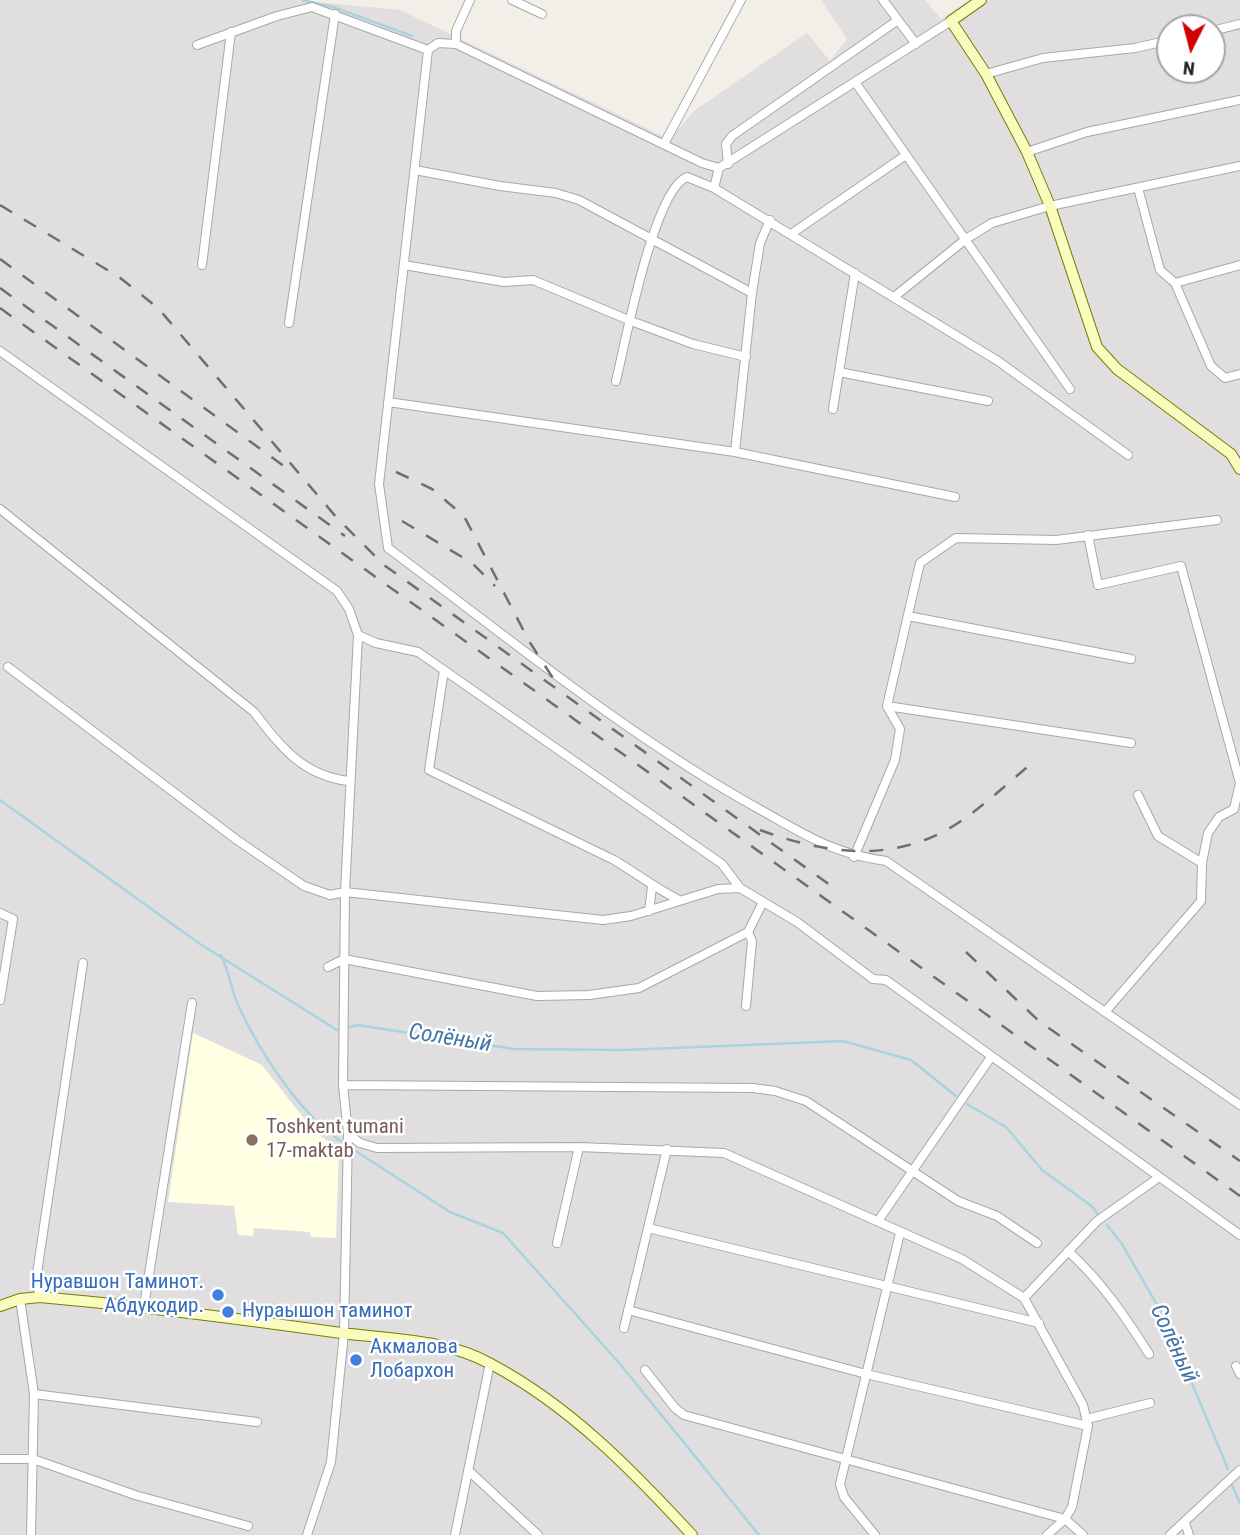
<!DOCTYPE html>
<meta charset="utf-8">
<style>
body{margin:0}
#map{position:relative;width:1240px;height:1535px;overflow:hidden;background:#f2efe8;font-family:"Roboto Condensed",sans-serif}
canvas{display:block}
.north{position:absolute;left:1156px;top:14px;width:70px;height:70px;box-sizing:border-box;background:#fff;border:2px solid #a6a6a6;border-radius:50%;rotate:186deg;font-size:19px;font-weight:700;line-height:28px;text-align:center;color:#212121}
.north::after{content:'';display:block;margin:auto;width:24px;height:32px;background:#d30003;clip-path:polygon(50% 0,100% 100%,50% 72%,0 100%)}
</style>
<div id="map">
<canvas width="1240" height="1535"></canvas>
<div class="north">N</div>
</div>
<script>
const ctx = document.querySelector('canvas').getContext('2d');
ctx.lineJoin = 'round';
function fillPath(path, color) { ctx.fillStyle = color; ctx.fill(path, 'evenodd'); }
function trace(path, color, width, dash) { ctx.strokeStyle = color; ctx.lineWidth = width; ctx.lineCap = dash ? 'butt' : 'round'; ctx.setLineDash(dash || []); ctx.stroke(path); }
function drawText(font, color, halo, rows, align = 'center') {
  ctx.font = font + ' "Roboto Condensed",sans-serif'; ctx.lineWidth = 5; ctx.setLineDash([]); ctx.textBaseline = 'middle'; ctx.strokeStyle = halo; ctx.fillStyle = color; for (const [text, x, y, turn = 0] of rows) {
    ctx.save(); ctx.translate(x, y); ctx.rotate((+turn || 0) * Math.PI / 180); ctx.textAlign = isNaN(turn) ? turn : align; if (halo) ctx.strokeText(text, 0, 0); ctx.fillText(text, 0, 0); ctx.restore();
  }
}
fillPath(new Path2D(`
 M0,0H294L400,10L669,139L694,111L807,33L830,61L847,39L821,0H925L941,19L969,0H1240V1535H0ZM1170,28H1212V70H1170Z`), '#e0dede');
fillPath(new Path2D(`
 M193,1033L262,1065L313,1130L339,1150L336,1238L311,1237L310,1232L254,1228L253,1236L238,1235L234,1206L168,1202Z`), '#ffffe4');
trace(new Path2D(`
 M302,0L333,7L412,36
 M0,800L200,944L337,1030L357,1025L514,1049L624,1050L843,1041L911,1060L956,1096
 M221,955C229,971 231,989 238,1005C260,1053 301,1116 345,1144
 M967,1104L1006,1127L1042,1170L1093,1207L1099,1216
 M351,1148L450,1212L503,1233L620,1364L759,1535
 M1107,1225L1122,1244L1164,1317L1228,1469
 M1232,1485L1240,1503`), '#a8d4e0', 2.5);
const street = new Path2D(`
 M512,0L542,14
 M883,0L916,44
 M1212,31L1240,24
 M456,44V31L470,0
 M197,45L277,16L312,7L428,50
 M428,50L379,484L388,548C509,638 627,736 759,809C804,834 833,854 886,861L1240,1105
 M428,50L438,43L456,44L702,163L719,168L951,21
 M986,74L1043,58L1135,48L1170,40
 M855,82L1070,389
 M664,144L741,0
 M1027,152L1087,132L1240,100
 M728,164L726,144L732,136L898,20
 M719,168L714,188L998,361L1128,455
 M415,170L500,186L556,193L579,200L752,293
 M1138,188L1160,270L1175,283L1211,366L1225,378L1240,374
 M791,234L906,155
 M202,265L231,32
 M404,265L504,282L533,280L631,321L693,344L746,357
 M1175,283L1240,265
 M894,297L966,239L992,223L1050,206L1240,166
 M289,323L335,14
 M0,351L337,591L349,609L358,635L345,892L343,1085L348,1134L344,1333L331,1462L307,1535
 M839,372L988,401
 M616,381C625,344 654,189 687,177L714,188
 M388,402L735,452L955,497
 M833,409L855,273
 M735,452L752,293L760,243L770,220
 M0,509L254,712C281,747 302,775 348,781
 M1088,535L1098,585L1181,566L1240,783
 M908,616L1131,659
 M358,635L376,643L418,652L722,864L740,888
 M8,667L237,840L304,886L330,895L345,892L603,920L631,916L718,889L740,888L797,922L873,979L886,980L1240,1235
 M444,670L429,770L614,860C636,873 655,888 679,900
 M887,706L1131,743
 M1138,795L1158,836L1202,863
 M854,857L895,760L900,729L887,706L920,563L956,538L1056,540L1217,520
 M649,911L652,887
 M0,913L13,919L0,1000
 M328,967L344,959L537,996L589,995L639,988L748,932L763,902
 M746,1006L752,941L748,932
 M1105,1012L1201,901L1202,863L1208,833L1219,817L1234,809L1240,783
 M343,1085L753,1088L775,1091L806,1101L958,1201L997,1216L1037,1243
 M348,1134L360,1143L377,1148L579,1147L724,1153L962,1259L1024,1298L1083,1405L1088,1426L1072,1507L1065,1519L1047,1535
 M878,1221L991,1057
 M648,1228L1039,1323
 M557,1243L579,1147
 M1068,1251C1101,1281 1125,1316 1149,1354
 M40,1297L36,1280L83,963
 M1024,1298L1097,1221L1158,1178
 M20,1299L34,1394L31,1535
 M144,1306L192,1003
 M628,1310L866,1374L1088,1426
 M624,1328L667,1149
 M1236,1366L1240,1374
 M645,1370L675,1408L684,1415L1065,1519L1083,1535
 M34,1394L257,1422
 M1087,1419L1150,1403
 M0,1459H33L135,1495L248,1526
 M470,1472L538,1535
 M1185,1523L1189,1535
 M455,1535L490,1363
 M875,1535L844,1497L840,1484L900,1233
 M1170,1535L1240,1470`);
const secondary = new Path2D(`
 M981,0L951,21L986,74L1027,152L1050,206L1097,347L1117,369L1231,454L1240,469
 M0,1306L20,1299L40,1297C141,1306 241,1319 341,1333C391,1339 446,1339 491,1364C570,1406 632,1470 692,1535`);
trace(street, '#a8a8a8', 10);
trace(secondary, '#748001', 12);
trace(street, '#fff', 8);
trace(secondary, '#f9fcbc', 10);
trace(new Path2D(`
 M0,205L119,277L158,308L337,518L384,565L830,885
 M0,259L285,467
 M0,288L345,536
 M0,308L1240,1196
 M396,472L432,489L464,516L529,641L558,686
 M402,521L472,563L495,586
 M760,830C828,855 898,864 961,821C986,804 1009,782 1032,763
 M966,952L1040,1022L1240,1161`), '#6f6f6f', 2.5, [14, 14]);
for (const [x, y, r, color] of [
 [252,1140,7,"#8d6e63"],
 [218,1295,7,"#3f7fe0"],
 [228,1312,7,"#3f7fe0"],
 [356,1360,7,"#3f7fe0"]
]) { const dot = new Path2D(); dot.arc(x, y, r, 0, 2 * Math.PI); ctx.fillStyle = color; ctx.fill(dot); trace(dot, '#fff', 2.5); }
drawText('21px', '#785e54', '#fff', [
 ["Toshkent tumani",266,1128],
 ["17-maktab",266,1152]
], 'left');
drawText('21px', '#366cbe', '#fff', [
 ["Нуравшон Таминот.",204,1283,"right"],
 ["Абдукодир.",204,1307,"right"],
 ["Нураышон таминот",242,1312],
 ["Акмалова",370,1348],
 ["Лобархон",370,1372]
], 'left');
drawText('italic 23px', '#4376a6', '#fff', [
 ["Солёный",450,1039,9],
 ["Солёный",1173,1344,65]
]);
</script>
